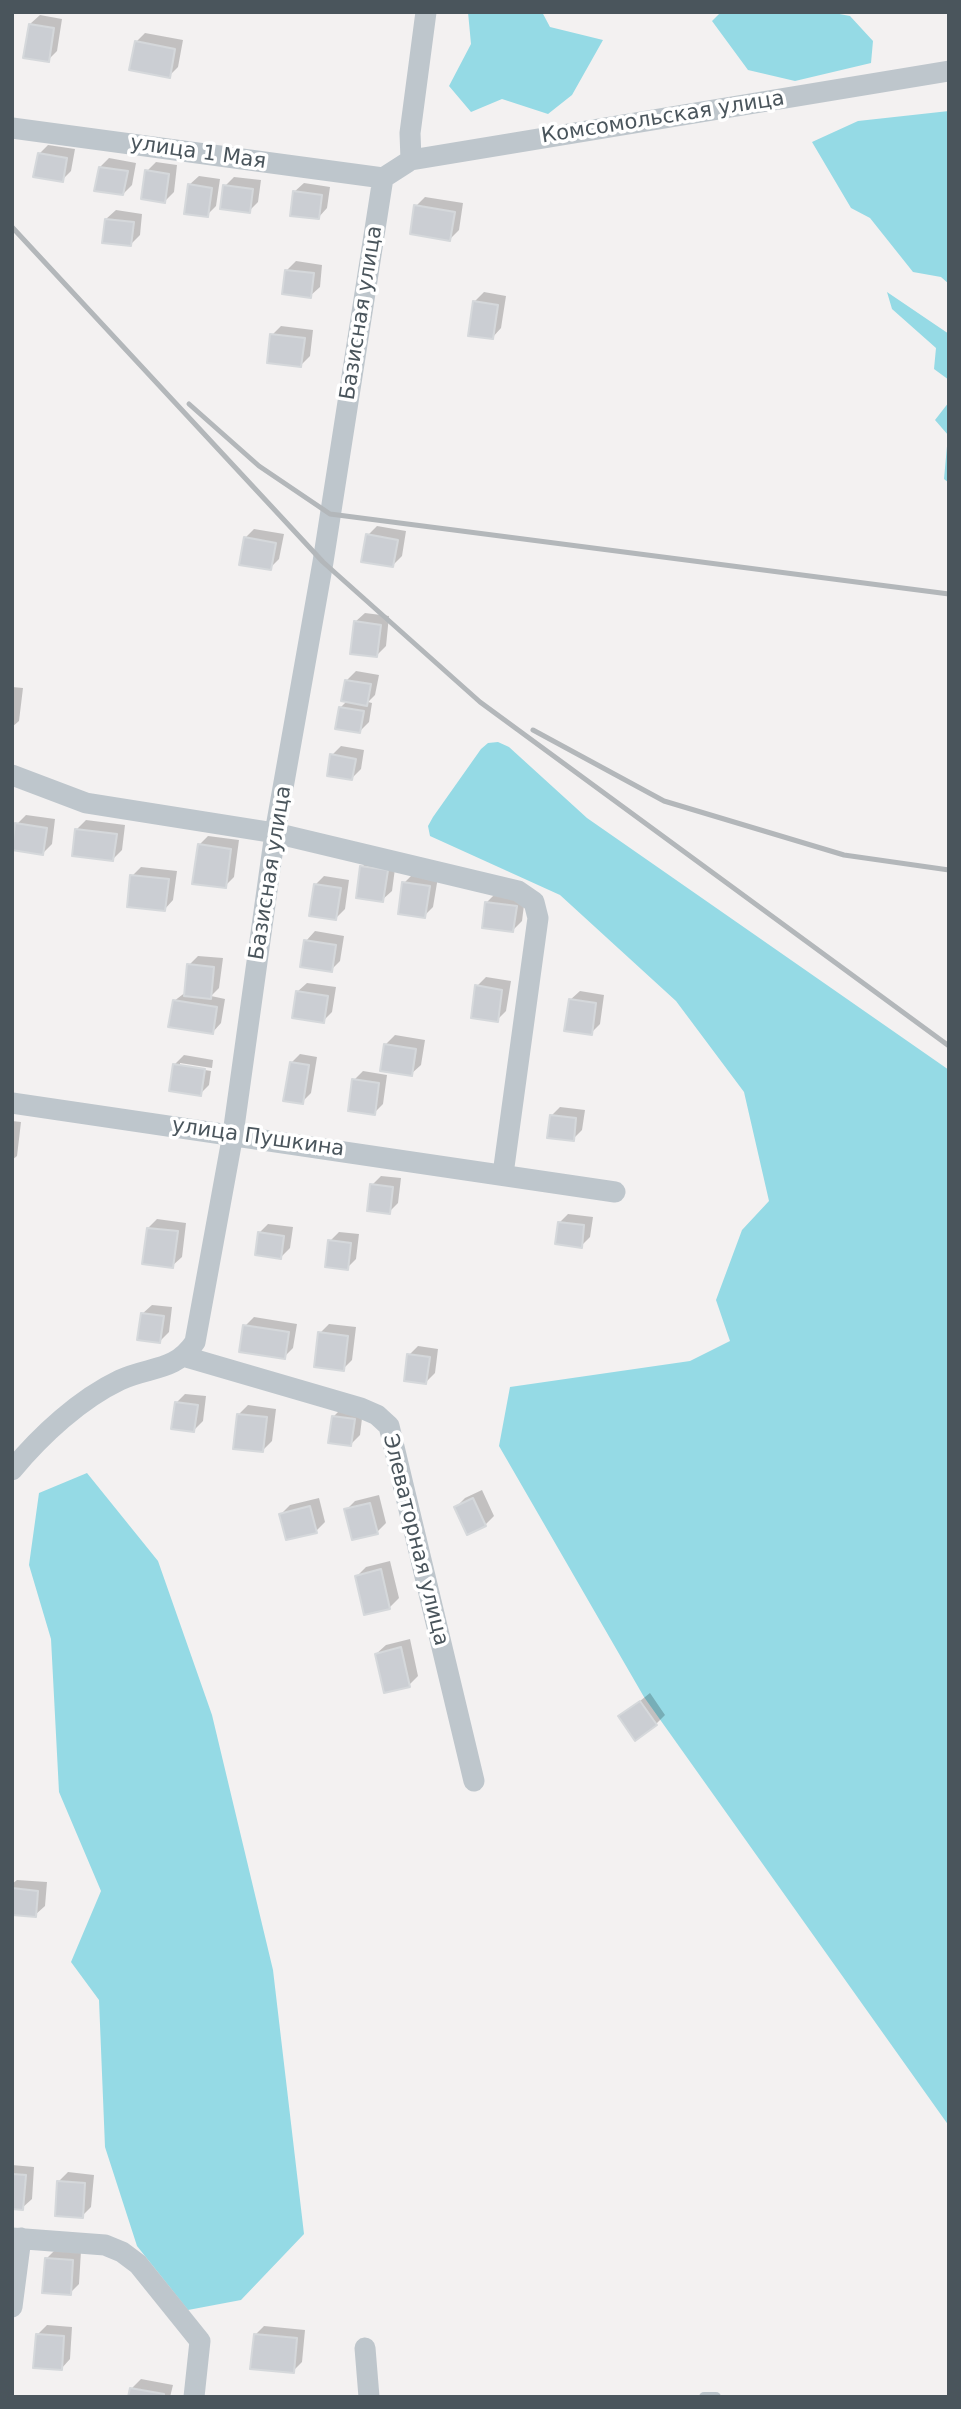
<!DOCTYPE html>
<meta charset="utf-8">
<style>
body{margin:0}
#map{position:relative;width:961px;height:2409px;overflow:hidden;background:#f3f1f1;font-family:"DejaVu Sans",sans-serif}
canvas{display:block}
.frame{position:absolute;inset:0;border:14px solid #4a555c;pointer-events:none}
</style>
<div id="map">
<canvas width="961" height="2409"></canvas>
<div class="frame"></div>
</div>
<script>
const ctx = document.querySelector('canvas').getContext('2d');
ctx.lineJoin = 'round';
function fillPath(path, color) { ctx.fillStyle = color; ctx.fill(path, 'evenodd'); }
function trace(path, color, width, dash) { ctx.strokeStyle = color; ctx.lineWidth = width; ctx.lineCap = dash ? 'butt' : 'round'; ctx.setLineDash(dash || []); ctx.stroke(path); }
function drawText(font, color, halo, rows, align = 'center') {
  ctx.font = font + ' "DejaVu Sans",sans-serif'; ctx.lineWidth = 7; ctx.setLineDash([]); ctx.textBaseline = 'middle'; ctx.strokeStyle = halo; ctx.fillStyle = color; for (const [text, x, y, turn = 0] of rows) {
    ctx.save(); ctx.translate(x, y); ctx.rotate((+turn || 0) * Math.PI / 180); ctx.textAlign = isNaN(turn) ? turn : align; if (halo) ctx.strokeText(text, 0, 0); ctx.fillText(text, 0, 0); ctx.restore();
  }
}
fillPath(new Path2D(`
 M468,12H542L550,27L603,40L572,95L548,114L502,99L471,112L449,86L471,44Z
 M721,12H829L850,16L873,41L871,63L795,81L748,70L712,21Z
 M949,111V284L941,277L913,272L870,218L851,208L812,142L858,121Z
 M887,292L949,334V380L934,369L936,348L892,309Z
 M949,402V483L944,479L948,435L935,420Z
 M498,742L509,747L587,818L949,1070V2126L644,1697L499,1446L510,1387L690,1361L730,1341L716,1300L742,1230L769,1201L744,1092L676,1001L560,895L430,836L428,826L433,817L481,749L488,743Z
 M87,1473L158,1561L212,1715L273,1970L304,2234L241,2300L188,2310L137,2246L105,2147L99,2000L71,1962L101,1891L59,1792L51,1639L29,1565L39,1493Z`), '#95dae5');
fillPath(new Path2D(`
 M40,15L62,19L57,51L48,60L30,24Z
 M145,33L183,40L178,67L169,76L136,42Z
 M48,145L75,149L71,171L62,180L39,154Z
 M109,158L136,163L132,185L123,194L100,167Z
 M156,162L177,165L174,192L165,201L147,171Z
 M199,176L220,179L216,206L207,215L189,185Z
 M234,177L261,180L258,202L249,211L225,186Z
 M304,183L330,187L327,208L318,218L294,192Z
 M425,197L463,203L459,230L450,239L416,206Z
 M116,210L142,214L140,235L130,245L106,219Z
 M296,261L322,265L320,287L310,296L286,271Z
 M484,292L506,296L501,328L492,338L475,301Z
 M281,326L313,330L310,356L301,365L272,335Z
 M377,526L406,531L402,556L393,565L368,535Z
 M254,529L284,534L279,559L270,568L245,538Z
 M365,613L389,616L386,646L377,655L355,622Z
 M356,671L379,675L375,695L368,702L372,703L369,722L360,731L340,708L348,700L347,680Z
 M12,687L23,688L19,721L12,727Z
 M341,746L364,750L361,769L351,779L332,755Z
 M26,815L55,819L52,844L43,853L17,824Z
 M86,820L125,825L122,850L112,860L77,829Z
 M208,836L239,840L234,877L225,886L199,845Z
 M371,858L396,861L392,891L382,900L362,867Z
 M141,867L177,871L173,900L164,910L132,876Z
 M413,874L438,877L433,907L424,916L404,883Z
 M324,876L349,880L345,909L335,919L315,885Z
 M496,893L525,897L522,921L513,930L487,902Z
 M315,931L344,936L340,961L331,970L306,941Z
 M198,956L223,958L219,988L211,996L225,999L221,1023L212,1033L174,1001L186,992L189,965Z
 M486,977L511,981L506,1011L497,1020L477,986Z
 M307,983L336,987L332,1012L323,1021L297,992Z
 M580,991L604,995L600,1024L591,1033L570,1000Z
 M395,1035L425,1040L421,1065L411,1074L386,1044Z
 M300,1054L317,1057L311,1093L302,1102L291,1063Z
 M184,1055L213,1060L212,1068L180,1063V1066L211,1071L209,1085L200,1094L175,1064Z
 M363,1071L387,1075L383,1104L374,1113L354,1080Z
 M560,1107L585,1110L582,1130L573,1139L551,1116Z
 M12,1121L21,1122L17,1156L12,1160Z
 M381,1176L401,1178L398,1203L389,1212L372,1185Z
 M568,1214L593,1217L590,1237L581,1246L559,1223Z
 M157,1219L186,1223L182,1257L172,1266L148,1228Z
 M268,1224L293,1227L290,1248L281,1257L259,1233Z
 M339,1232L359,1234L356,1259L347,1268L330,1241Z
 M152,1305L172,1307L169,1332L160,1341L142,1314Z
 M254,1317L297,1324L293,1348L284,1357L245,1326Z
 M329,1324L356,1327L352,1360L343,1369L320,1333Z
 M418,1346L438,1349L435,1373L426,1382L409,1355Z
 M185,1394L206,1396L203,1421L194,1430L176,1403Z
 M248,1405L276,1409L272,1441L263,1450L239,1414Z
 M342,1408L363,1410L360,1435L351,1444L333,1417Z
 M482,1490L494,1516L485,1525L456,1507L465,1498Z
 M379,1495L386,1523L377,1532L346,1510L355,1501Z
 M319,1498L325,1522L316,1531L281,1514L290,1505Z
 M390,1561L399,1598L390,1607L357,1576L366,1567Z
 M410,1639L418,1676L409,1685L376,1654L386,1645Z
 M650,1693L665,1715L656,1724L620,1717Z
 M17,1880L47,1882L45,1906L35,1915L12,1913V1884Z
 M12,2165L34,2167L32,2199L22,2208L12,2207Z
 M68,2172L94,2175L91,2207L82,2216L59,2181Z
 M56,2249L81,2251L79,2284L70,2293L47,2258Z
 M47,2325L72,2327L70,2359L61,2369L38,2334Z
 M264,2326L305,2330L302,2362L293,2371L255,2335Z
 M141,2379L173,2385L170,2397H130L132,2388Z`), '#0003');
const building = new Path2D(`
 M29,24L54,28L49,62L23,58Z
 M135,41L175,49L170,78L129,70Z
 M38,153L67,158L63,182L33,177Z
 M99,167L128,171L123,195L94,191Z
 M145,170L169,174L165,203L141,199Z
 M188,184L212,188L208,217L184,214Z
 M223,185L253,189L250,213L220,209Z
 M293,191L322,195L319,219L290,216Z
 M414,205L455,212L450,241L410,234Z
 M105,219L134,222L131,246L102,243Z
 M285,270L314,273L311,298L282,294Z
 M473,301L498,305L493,339L468,336Z
 M270,334L305,338L301,367L267,363Z
 M366,534L398,540L393,567L361,562Z
 M244,537L276,543L271,570L239,565Z
 M354,621L381,625L377,657L350,654Z
 M345,680L371,684L367,706L341,701Z
 M339,707L364,711L360,733L335,729Z
 M330,754L356,759L352,780L327,776Z
 M15,823L47,828L43,855L12,850Z
 M75,829L117,834L113,861L72,856Z
 M198,844L231,849L226,888L192,884Z
 M360,866L388,870L383,902L356,898Z
 M130,875L169,879L165,911L127,907Z
 M402,882L430,886L425,918L398,914Z
 M314,884L341,888L336,920L309,916Z
 M485,902L517,906L513,932L482,928Z
 M304,940L336,945L332,972L300,967Z
 M187,964L214,967L211,999L184,996Z
 M475,985L502,990L498,1022L471,1018Z
 M296,991L328,996L324,1023L292,1018Z
 M569,999L596,1003L592,1035L564,1031Z
 M173,1000L217,1007L213,1034L168,1027Z
 M384,1044L416,1049L412,1076L380,1071Z
 M290,1062L309,1065L303,1104L283,1101Z
 M173,1064L205,1069L201,1096L169,1091Z
 M352,1079L379,1083L375,1115L348,1111Z
 M550,1115L576,1118L574,1141L547,1138Z
 M370,1184L393,1187L390,1214L367,1211Z
 M558,1222L584,1225L582,1248L555,1244Z
 M147,1228L178,1231L173,1268L142,1264Z
 M258,1232L284,1236L281,1259L255,1255Z
 M328,1240L351,1243L348,1270L325,1267Z
 M141,1313L164,1316L160,1343L137,1340Z
 M243,1325L289,1332L285,1359L239,1352Z
 M318,1332L348,1336L344,1371L314,1367Z
 M407,1354L430,1357L426,1384L404,1381Z
 M175,1402L198,1405L194,1432L171,1429Z
 M237,1414L267,1417L263,1452L233,1449Z
 M332,1416L355,1419L351,1446L328,1443Z
 M473,1498L486,1526L467,1535L454,1507Z
 M370,1503L378,1534L352,1540L344,1509Z
 M310,1506L317,1533L286,1540L279,1514Z
 M381,1569L390,1609L364,1615L355,1576Z
 M401,1647L410,1687L384,1693L375,1654Z
 M640,1701L657,1725L635,1741L618,1716Z
 M12,1888L38,1891L36,1917L12,1915Z
 M12,2174L26,2175L23,2210L12,2209Z
 M57,2181L85,2183L83,2218L55,2216Z
 M45,2258L73,2260L71,2295L42,2293Z
 M36,2334L64,2336L62,2370L33,2368Z
 M254,2334L297,2338L294,2373L250,2369Z
 M130,2388L164,2394V2397H128Z`);
fillPath(building, '#cbced3');
trace(building, '#d5d8db', 2);
trace(new Path2D(`
 M704,2397H716`), '#bec6cc', 10);
trace(new Path2D(`
 M12,128L383,178
 M411,160L410,133L426,12
 M383,178L411,160L949,71
 M12,775L86,803L275,833L518,891L534,902L538,918L503,1174
 M12,1103L615,1192
 M186,1357L361,1408L377,1415L389,1426L474,1781
 M12,1470C41,1435 80,1399 120,1380C150,1366 175,1372 195,1342L233,1134L275,833L323,562L383,178
 M12,2238L105,2245L122,2252L138,2264L200,2341L194,2397
 M12,2307L21,2238
 M365,2348L369,2397`), '#bec6cc', 21);
trace(new Path2D(`
 M12,227L323,562L480,702L949,1046
 M189,404L259,466L330,514L949,594
 M533,730L664,801L844,855L949,870`), '#b3b7ba', 5);
drawText('21px', '#4a555c', '#fff', [
 ["Комсомольская улица",663,118,-9],
 ["улица 1 Мая",198,153,8],
 ["Базисная улица",362,313,-81],
 ["Базисная улица",271,873,-81],
 ["улица Пушкина",258,1138,8],
 ["Элеваторная улица",415,1540,76]
]);
</script>
